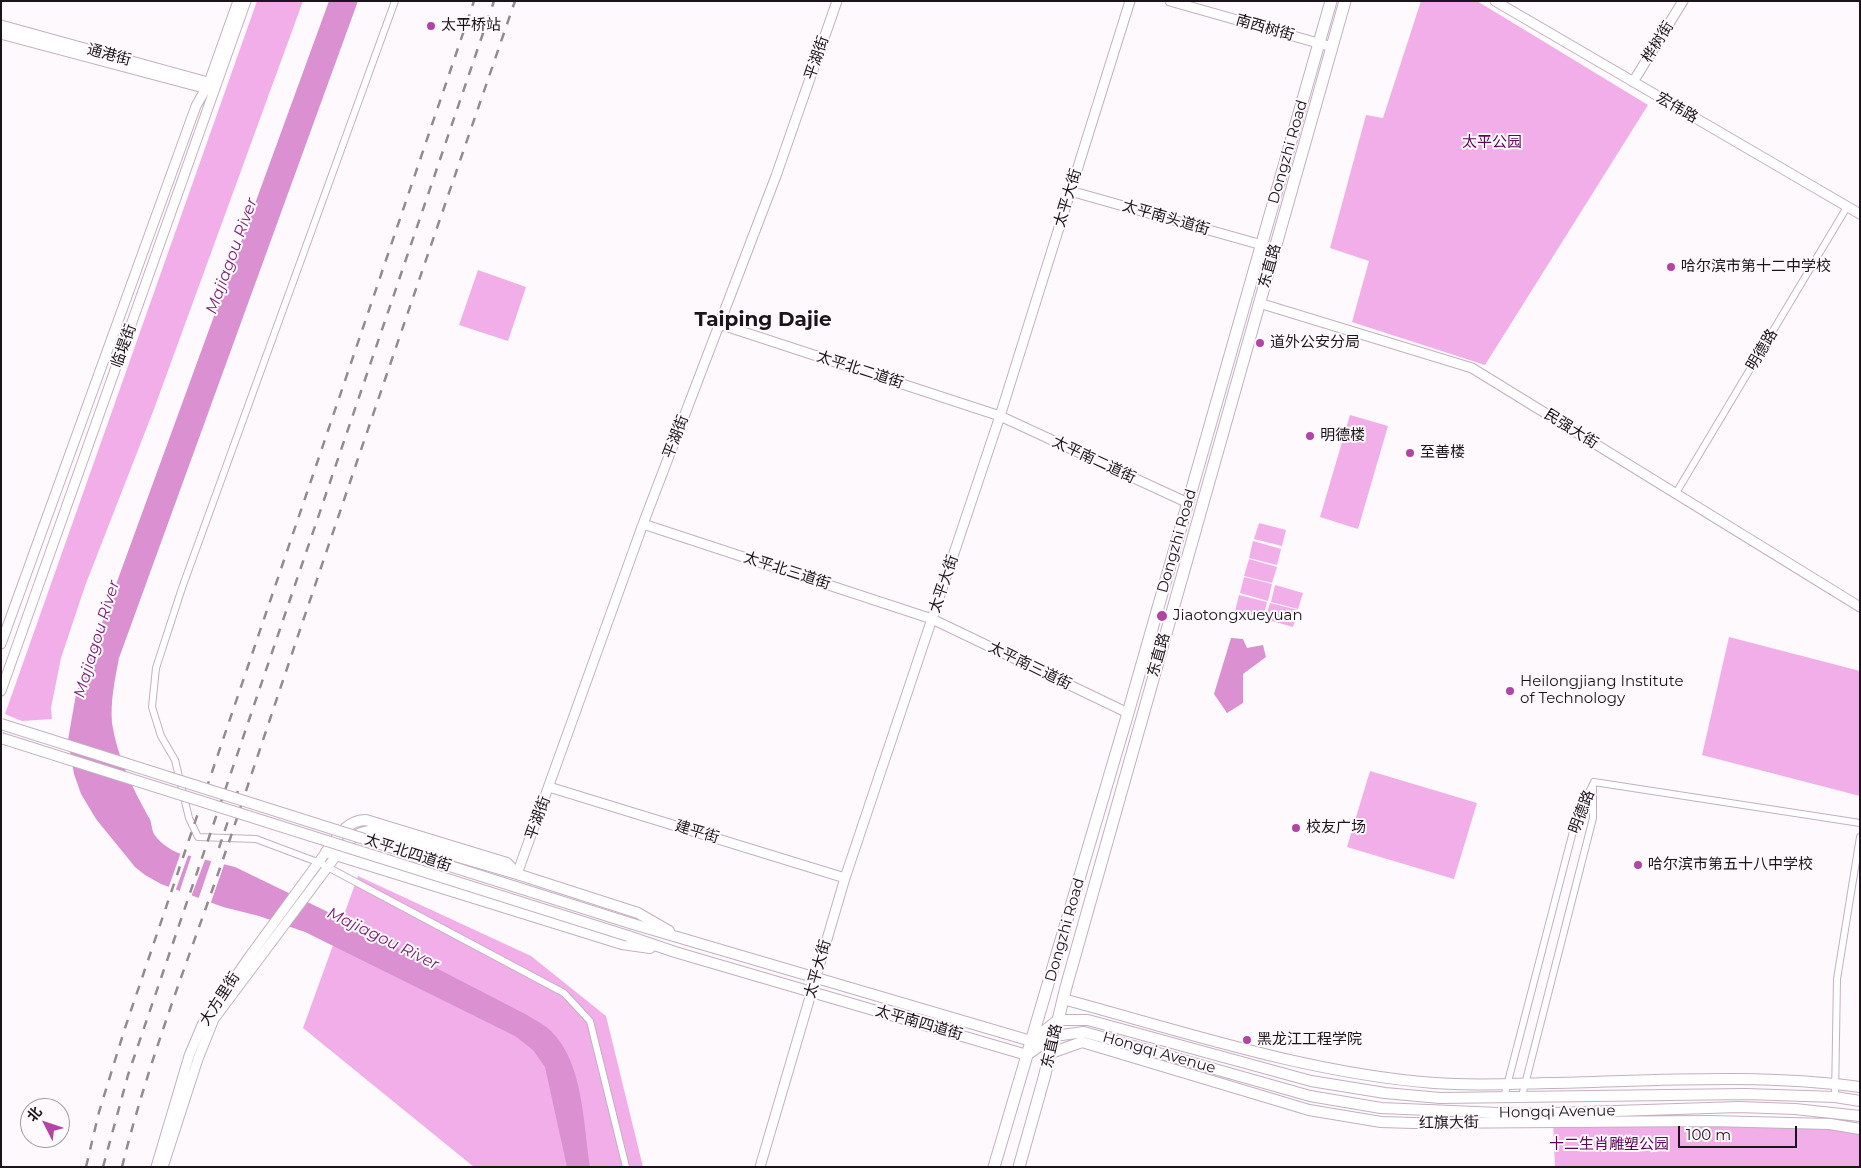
<!DOCTYPE html>
<meta charset="utf-8">
<style>
body{margin:0}
#map{position:relative;width:1861px;height:1168px;overflow:hidden;background:#fdf9fc;font-family:Montserrat,"Noto Sans SC",sans-serif}
canvas{display:block}
.frame{position:absolute;inset:0;border:2px solid #1b141a;pointer-events:none}
.north{position:absolute;left:20px;top:1098px;width:50px;height:50px;box-sizing:border-box;background:#fdf9fc;border:1px solid #a39da2;border-radius:50%;rotate:311deg;font-size:14px;font-weight:700;line-height:20px;text-align:center;color:#1b141a}
.north::after{content:'';display:block;margin:auto;width:18px;height:22px;background:#b045a6;clip-path:polygon(50% 0,100% 100%,50% 72%,0 100%)}
.scale{position:absolute;left:1678px;top:1126px;width:119px;height:22px;box-sizing:border-box;border:2px solid #1b141a;border-top:0;padding-left:6px;font-size:15px;line-height:18px;white-space:nowrap;color:#1b141a;-webkit-text-stroke:4px #fdf9fc;paint-order:stroke}
</style>
<div id="map">
<canvas width="1861" height="1168"></canvas>
<div class="frame"></div>
<div class="north">北</div>
<div class="scale">100 m</div>
</div>
<script>
const ctx = document.querySelector('canvas').getContext('2d');
ctx.lineJoin = 'round';
function fillPath(path, color) { ctx.fillStyle = color; ctx.fill(path, 'evenodd'); }
function trace(path, color, width, dash) { ctx.strokeStyle = color; ctx.lineWidth = width; ctx.lineCap = dash ? 'butt' : 'round'; ctx.setLineDash(dash || []); ctx.stroke(path); }
function drawText(font, color, halo, rows, align = 'center') {
  ctx.font = font + ' Montserrat,"Noto Sans SC",sans-serif'; ctx.lineWidth = 4; ctx.setLineDash([]); ctx.textBaseline = 'middle'; ctx.strokeStyle = halo; ctx.fillStyle = color; for (const [text, x, y, turn = 0] of rows) {
    ctx.save(); ctx.translate(x, y); ctx.rotate((+turn || 0) * Math.PI / 180); ctx.textAlign = isNaN(turn) ? turn : align; if (halo) ctx.strokeText(text, 0, 0); ctx.fillText(text, 0, 0); ctx.restore();
  }
}
fillPath(new Path2D(`
 M257,1H303L154,409L85,586L61,658L51,708L52,719L22,721L5,714Z
 M1421,1H1477L1648,105L1485,365L1352,322L1369,261L1330,248L1366,115L1383,118Z
 M478,270L526,287L508,341L459,325Z
 M1350,415L1388,426L1358,529L1320,517Z
 M1259,523L1286,530L1282,546L1254,539Z
 M1253,541L1281,549L1277,565L1249,558Z
 M1249,559L1277,567L1272,583L1244,576Z
 M1244,577L1272,584L1268,601L1240,593Z
 M1275,585L1303,593L1298,609L1271,602Z
 M1239,595L1267,602L1263,618L1235,611Z
 M1270,603L1298,610L1293,627L1265,619Z
 M1729,637L1860,671V796L1702,755Z
 M1370,771L1477,803L1454,879L1347,847Z
 M358,876L531,956L606,1016L643,1167H474L303,1028Z
 M1553,1121L1860,1129V1167H1555Z`), '#f1aee8');
fillPath(new Path2D(`
 M329,1H358L119,658C115,679 110,702 112,723C117,756 132,787 148,816C152,821 151,828 154,834C159,842 169,849 178,853L235,867L326,911L527,1015C535,1020 545,1025 552,1032C584,1065 583,1125 590,1167H567L545,1067L533,1050L515,1036L305,932L259,916L223,907L161,884L145,875L135,867L96,819L81,794L74,774L68,740L76,694Z
 M1231,638L1243,639L1247,648L1263,645L1266,657L1243,674V703L1227,713L1214,694Z`), '#da90d1');
fillPath(new Path2D(`
 M181,852L189,853L175,892L168,889Z
 M192,854L206,857L191,897L179,893Z
 M212,859L225,862L210,905L198,900Z`), '#fdf9fc');
const street = new Path2D(`
 M395,1L182,588L156,668L152,707L161,736L175,760L189,818L198,837L256,839L320,863L564,993L590,1021L626,1167
 M1676,493L1847,207
 M1594,782L1860,823
 M1522,1096L1593,818V786
 M1504,1097L1577,816L1594,782
 M1835,1097L1837,979L1860,837`);
const secondary = new Path2D(`
 M1170,1L1332,47
 M1495,1L1860,214
 M1,25L215,84
 M1,34L211,90
 M1633,82L1683,1
 M1070,191L1262,245
 M1259,303L1472,368L1860,607
 M719,324L1000,416L1188,503
 M643,524L932,619L1128,713
 M1,644L196,106L208,85L238,1
 M1,691L246,1
 M549,787L845,878
 M517,874L643,524L776,176L837,1
 M156,1167L189,1056L202,1025L249,957L326,852
 M163,1167L198,1059L214,1019L336,856
 M760,1167L845,878L1000,416L1130,1`);
const primary = new Path2D(`
 M339,853C347,842 354,833 369,831L517,874
 M633,924L1031,1041L1058,1020H1088L1311,1081L1385,1093L1440,1098L1746,1094L1835,1097L1860,1101
 M628,936L675,952L1027,1055L1054,1036L1084,1032L1310,1096L1381,1108L1522,1114L1739,1107L1795,1109L1860,1116
 M650,948L622,944L326,852C337,838 346,820 366,820L507,863L517,874L638,913L669,931
 M1063,999C1185,1032 1307,1073 1434,1083C1472,1086 1510,1084 1548,1083C1652,1081 1756,1073 1860,1087
 M1051,1053L1082,1042L1309,1110L1381,1122L1413,1123L1710,1121L1830,1124L1860,1129`);
const highway = new Path2D(`
 M994,1167L1128,713L1331,1
 M1019,1167L1044,1078L1066,987L1345,1`);
trace(street, '#c4b0c1', 8);
trace(secondary, '#c4b0c1', 11);
trace(primary, '#c4b0c1', 12);
trace(highway, '#c4b0c1', 13);
trace(street, '#fff', 6);
trace(secondary, '#fff', 9);
trace(primary, '#fff', 10);
trace(highway, '#fff', 11);
trace(new Path2D(`
 M219,848L238,791
 M86,1167L99,1112L125,1028L474,1
 M103,1167L128,1075L494,1
 M122,1167C151,1049 198,936 236,821C327,547 421,274 515,1`), '#928c91', 2.5, [9, 9]);
const primaryBridge = new Path2D(`
 M1,724L633,924
 M1,738L628,936`);
trace(primaryBridge, '#c4b0c1', 12, []);
trace(primaryBridge, '#fff', 10);
for (const [x, y, r, color] of [
 [431,26,5,"#b045a6"],
 [1671,267,5,"#b045a6"],
 [1260,343,5,"#b045a6"],
 [1310,436,5,"#b045a6"],
 [1410,453,5,"#b045a6"],
 [1162,616,6,"#b045a6"],
 [1510,691,5,"#b045a6"],
 [1296,828,5,"#b045a6"],
 [1638,865,5,"#b045a6"],
 [1247,1040,5,"#b045a6"]
]) { const dot = new Path2D(); dot.arc(x, y, r, 0, 2 * Math.PI); ctx.fillStyle = color; ctx.fill(dot); trace(dot, '#fdf9fc', 2); }
drawText('15px', '#1b141a', '#fdf9fc', [
 ["太平桥站",441,26],
 ["哈尔滨市第十二中学校",1681,267],
 ["道外公安分局",1270,343],
 ["明德楼",1320,436],
 ["至善楼",1420,453],
 ["Jiaotongxueyuan",1173,616],
 ["Heilongjiang Institute",1520,682],
 ["of Technology",1520,699],
 ["校友广场",1306,828],
 ["哈尔滨市第五十八中学校",1648,865],
 ["黑龙江工程学院",1257,1040]
], 'left');
drawText('15px', '#1b141a', '#fdf9fc', [
 ["南西树街",1265,28,16],
 ["桦树街",1658,42,-58],
 ["通港街",109,55,15],
 ["平湖街",817,58,-71],
 ["宏伟路",1677,108,30],
 ["Dongzhi Road",1288,152,-74],
 ["太平大街",1068,198,-73],
 ["太平南头道街",1166,218,16],
 ["东直路",1270,266,-74],
 ["临堤街",124,346,-70],
 ["明德路",1762,350,-59],
 ["太平北二道街",860,370,18],
 ["民强大街",1571,429,32],
 ["平湖街",676,437,-69],
 ["太平南二道街",1094,460,25],
 ["Dongzhi Road",1177,541,-74],
 ["太平北三道街",787,571,18],
 ["太平大街",944,584,-71],
 ["东直路",1159,655,-74],
 ["太平南三道街",1030,666,26],
 ["明德路",1582,812,-69],
 ["平湖街",538,818,-70],
 ["建平街",697,832,17],
 ["太平北四道街",408,853,18],
 ["Dongzhi Road",1065,930,-74],
 ["太平大街",818,969,-74],
 ["大方里街",220,999,-57],
 ["太平南四道街",919,1023,16],
 ["东直路",1052,1046,-77],
 ["Hongqi Avenue",1159,1053,16],
 ["Hongqi Avenue",1557,1112,-1],
 ["红旗大街",1449,1123,-1]
]);
drawText('15px', '#60015a', '#fdf9fc', [
 ["太平公园",1492,143],
 ["十二生肖雕塑公园",1609,1145]
]);
drawText('italic 16px', '#792272', '#fdf9fc', [
 ["Majiagou River",232,256,-70],
 ["Majiagou River",97,639,-73],
 ["Majiagou River",383,939,26]
]);
drawText('bold 20px', '#1b141a', '#fdf9fc', [
 ["Taiping Dajie",763,320]
]);
</script>
